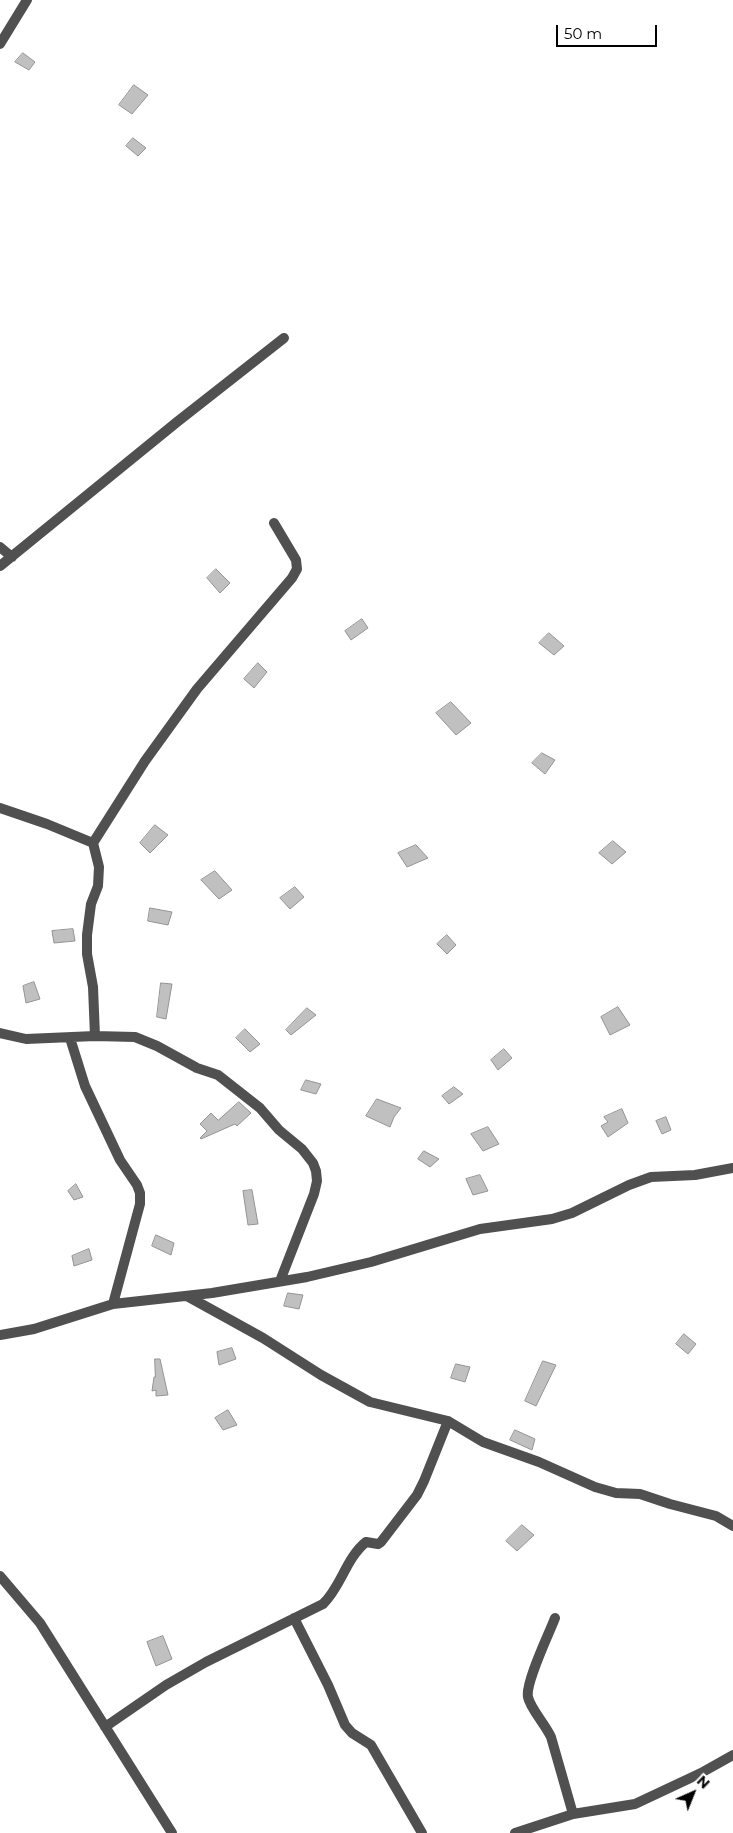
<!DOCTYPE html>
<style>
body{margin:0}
#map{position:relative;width:733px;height:1833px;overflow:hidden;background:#fff;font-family:Montserrat,sans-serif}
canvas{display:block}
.north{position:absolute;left:668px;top:1768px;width:50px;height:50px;-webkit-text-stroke:4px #fff;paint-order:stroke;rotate:44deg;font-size:14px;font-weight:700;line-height:20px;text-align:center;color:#000}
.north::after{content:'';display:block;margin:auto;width:18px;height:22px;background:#000;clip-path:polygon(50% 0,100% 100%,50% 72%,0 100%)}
.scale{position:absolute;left:556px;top:25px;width:101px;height:22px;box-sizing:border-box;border:2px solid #000;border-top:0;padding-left:6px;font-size:15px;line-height:18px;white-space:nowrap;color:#000;-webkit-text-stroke:4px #fff;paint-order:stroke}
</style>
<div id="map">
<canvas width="733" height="1833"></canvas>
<div class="north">N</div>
<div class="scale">50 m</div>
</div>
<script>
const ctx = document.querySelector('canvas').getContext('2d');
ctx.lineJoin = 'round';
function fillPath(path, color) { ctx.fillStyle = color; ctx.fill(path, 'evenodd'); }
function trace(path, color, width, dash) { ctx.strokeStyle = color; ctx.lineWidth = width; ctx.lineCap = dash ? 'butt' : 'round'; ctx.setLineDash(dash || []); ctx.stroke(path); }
const building = new Path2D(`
 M23,53L35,62L29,70L15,62Z
 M134,85L148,95L132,114L119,105Z
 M133,138L146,148L138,156L126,146Z
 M216,569L230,583L220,593L207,578Z
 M362,619L368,628L351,640L345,631Z
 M549,633L564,646L554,655L539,643Z
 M258,663L267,672L254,688L244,679Z
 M451,702L471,723L456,735L436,713Z
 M542,753L555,760L545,774L532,763Z
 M155,825L168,835L150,853L140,843Z
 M613,841L626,852L612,864L599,853Z
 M416,845L428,858L407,867L398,853Z
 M215,871L232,890L219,899L201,880Z
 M295,887L304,897L290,909L280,898Z
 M150,908L172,912L168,925L148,921Z
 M73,929L75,941L54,943L52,931Z
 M447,935L456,945L447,954L437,944Z
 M34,982L40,999L26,1003L23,986Z
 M161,983L172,984L166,1019L157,1017Z
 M618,1007L630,1025L610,1035L601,1017Z
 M307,1008L316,1015L291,1035L286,1030Z
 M245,1029L260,1044L250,1052L236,1038Z
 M504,1049L512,1058L498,1070L491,1060Z
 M306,1080L321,1084L316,1094L301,1090Z
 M454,1087L463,1094L449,1104L442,1096Z
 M377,1099L401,1108L394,1117L390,1127L366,1116Z
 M239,1102L251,1113L237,1126L235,1124L201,1139L200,1138L207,1131L200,1124L211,1113L218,1120Z
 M622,1109L628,1123L608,1137L601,1126L608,1122L604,1117Z
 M666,1117L671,1130L662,1134L656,1121Z
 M488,1127L499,1144L483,1151L471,1134Z
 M424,1151L439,1159L430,1167L418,1159Z
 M480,1175L488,1191L473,1195L466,1179Z
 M76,1184L83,1197L74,1200L68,1191Z
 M252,1190L258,1224L248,1225L243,1191Z
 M156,1235L174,1243L171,1255L152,1246Z
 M89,1249L92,1260L74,1266L72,1256Z
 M288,1293L303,1295L299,1309L284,1306Z
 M684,1334L696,1344L688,1354L676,1344Z
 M232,1348L236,1359L219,1365L217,1352Z
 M155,1359H160L168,1395L156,1396V1390L152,1391L154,1377H155Z
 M543,1361L556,1365L536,1406L525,1401Z
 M456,1364L470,1367L465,1382L451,1378Z
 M228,1410L237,1425L223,1430L215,1418Z
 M515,1430L535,1439L532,1450L510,1440Z
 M522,1525L534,1535L517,1551L506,1541Z
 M163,1636L172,1659L156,1666L147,1642Z`);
fillPath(building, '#c0c0c0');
trace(building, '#949494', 1);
trace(new Path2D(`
 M0,44L27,0
 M0,547L12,557
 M0,566L177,422L284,338
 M0,808L47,824L93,843
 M0,1033L26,1039L95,1036L135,1037L157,1046L197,1068L218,1075L260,1108L279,1130L302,1149L313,1163L316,1171L317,1181L314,1194L280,1281
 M95,1036L93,987L87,954V935L91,904L98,886L99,867L93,843L145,761L197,689L292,578L297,569L296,560L274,523
 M70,1038L85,1086L120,1160L137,1185L140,1193V1204L113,1304
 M187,1296L263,1338L321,1375L370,1402L448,1421L483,1442L539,1462L595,1487L616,1493L640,1494L670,1504L716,1516L733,1526
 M0,1335L34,1329L113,1304L212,1293L307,1277L371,1262L480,1229L552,1219L572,1213L629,1185L651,1177L695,1175L733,1168
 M0,1576L40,1623L172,1833
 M294,1618L328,1685L345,1725L352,1733L371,1745L422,1833
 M555,1618C549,1634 525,1683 528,1697C530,1708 545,1724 551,1737L573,1814
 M105,1727L166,1685L206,1662L323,1604C341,1587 346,1558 366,1542L378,1544L381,1542L417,1495L424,1481L448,1421
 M515,1833L573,1814L635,1804L701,1773L733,1755`), '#505050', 10);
</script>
